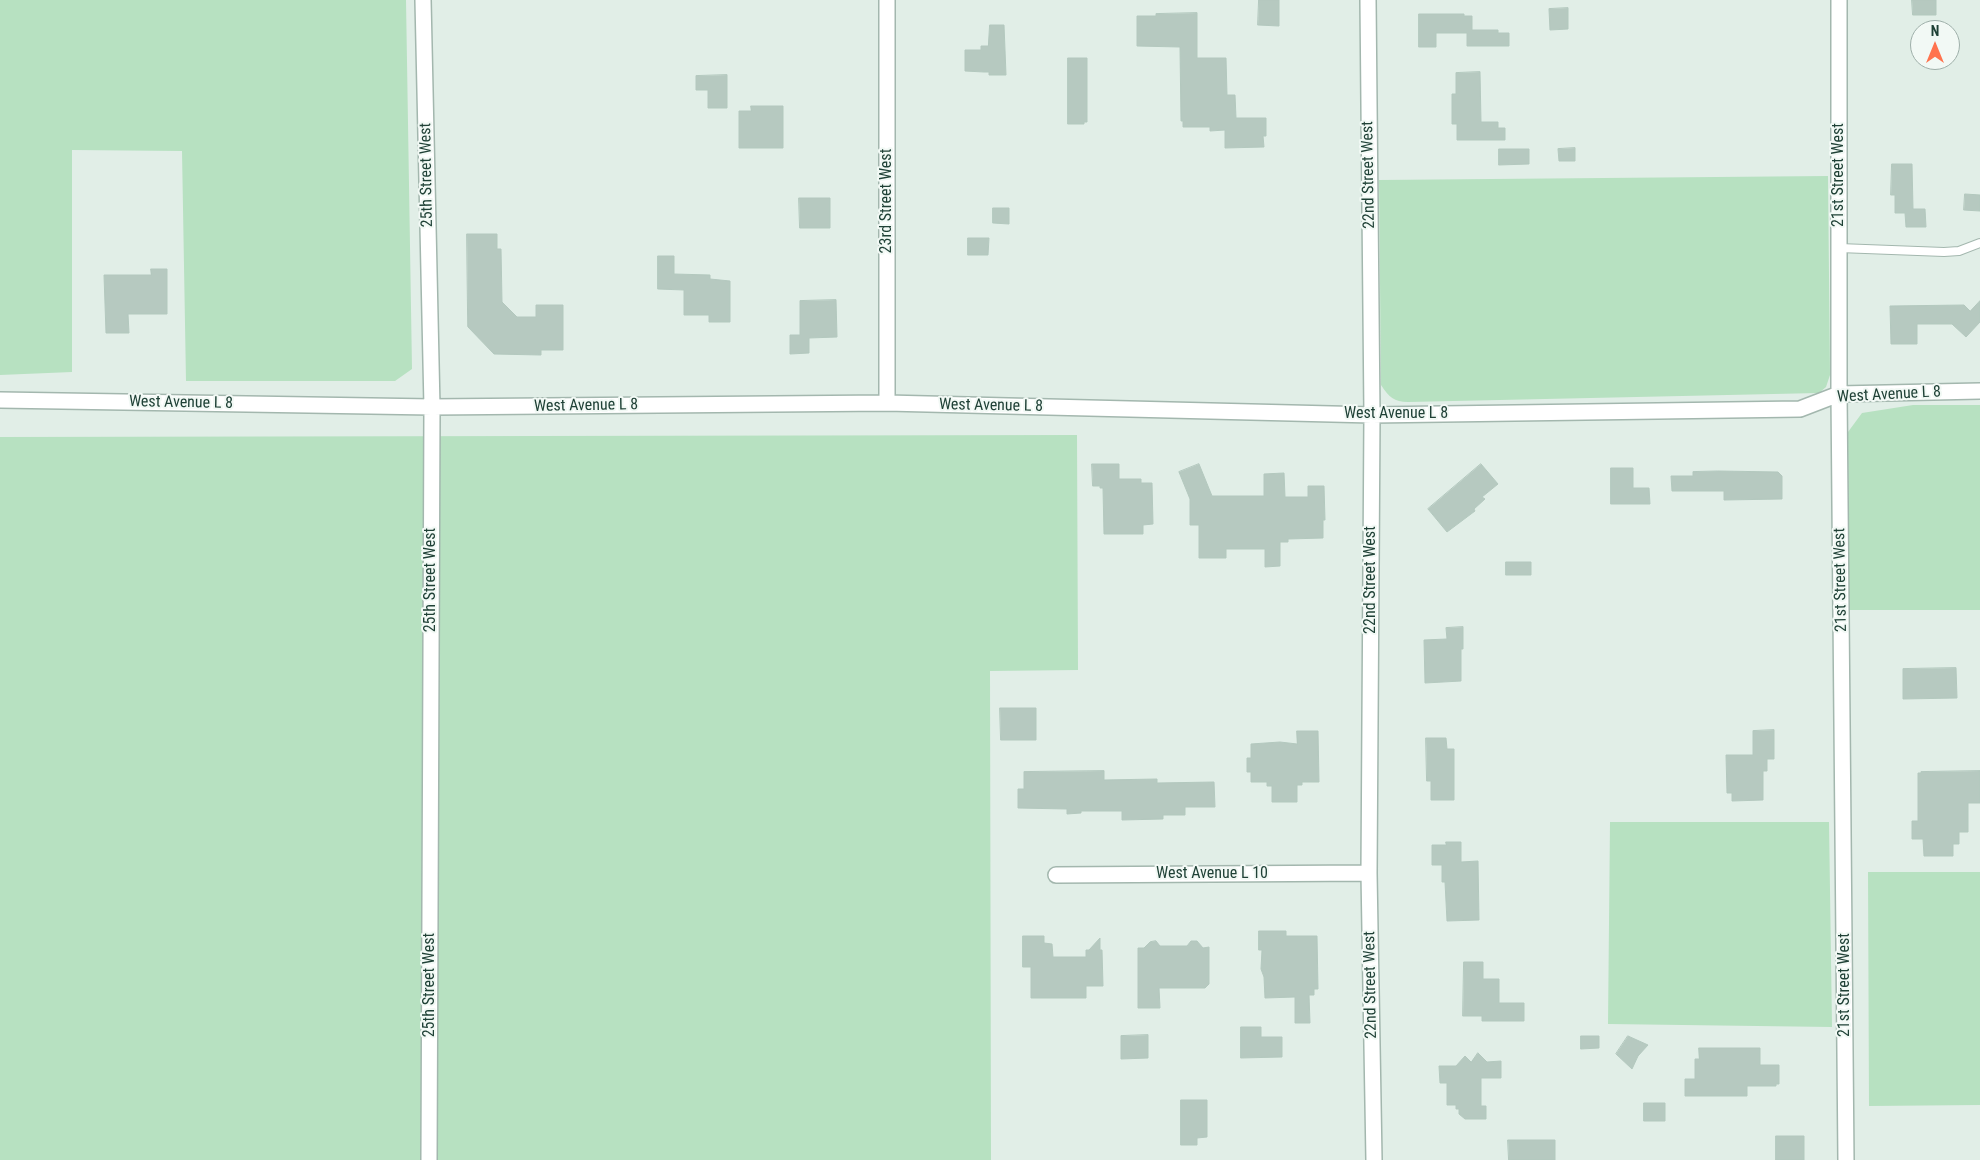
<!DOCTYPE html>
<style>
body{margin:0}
#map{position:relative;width:1980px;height:1160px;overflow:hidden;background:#e1eee7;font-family:"Roboto Condensed",sans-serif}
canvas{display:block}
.north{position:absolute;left:1910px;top:20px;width:50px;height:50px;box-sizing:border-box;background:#f2f9f5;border:1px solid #9eafa9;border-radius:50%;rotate:0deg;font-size:14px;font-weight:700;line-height:20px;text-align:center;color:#1f4136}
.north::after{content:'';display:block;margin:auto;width:18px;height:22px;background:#ff734e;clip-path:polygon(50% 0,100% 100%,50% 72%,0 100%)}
</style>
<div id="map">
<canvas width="1980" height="1160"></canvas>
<div class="north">N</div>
</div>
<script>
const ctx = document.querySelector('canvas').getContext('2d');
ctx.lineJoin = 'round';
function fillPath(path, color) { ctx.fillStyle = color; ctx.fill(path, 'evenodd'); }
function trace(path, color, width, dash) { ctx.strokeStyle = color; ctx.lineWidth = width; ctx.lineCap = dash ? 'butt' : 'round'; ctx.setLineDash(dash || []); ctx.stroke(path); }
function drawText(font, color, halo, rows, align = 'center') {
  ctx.font = font + ' "Roboto Condensed",sans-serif'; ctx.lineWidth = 4; ctx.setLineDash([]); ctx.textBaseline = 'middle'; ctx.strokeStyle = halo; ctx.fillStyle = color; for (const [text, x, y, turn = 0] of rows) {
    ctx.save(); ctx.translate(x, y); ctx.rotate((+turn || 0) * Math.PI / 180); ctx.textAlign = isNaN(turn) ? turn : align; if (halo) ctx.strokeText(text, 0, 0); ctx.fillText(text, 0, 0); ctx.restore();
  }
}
fillPath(new Path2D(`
 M0,0H406L412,369L395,381H186L182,151L72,150V372L0,375Z
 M1828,176L1830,375L1826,387L1819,393L1408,402C1394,402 1389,397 1381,385L1379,180Z
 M1913,405H1980V610H1849L1848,432L1862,413Z
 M1077,435L1078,670L990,671L991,1160H0V437Z
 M1610,822H1829L1832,1027L1608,1024Z
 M1868,872H1980V1105L1869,1106Z`), '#b7e1c1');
const building = new Path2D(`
 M1259,0H1279V26L1258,25Z
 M1912,0H1936V15H1913Z
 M1568,8V29L1550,30L1549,9Z
 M1197,13V58H1226L1227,95H1235L1236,118H1266V136H1263L1264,147L1225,148V130L1210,131V127H1183V121H1181L1180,47L1137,46V16H1156V14Z
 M1419,14H1464V16H1472V30H1498V33H1509V46H1467V33H1436V47H1419Z
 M990,25H1004L1006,75H989V72H984L965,71V50H981V46H988Z
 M1068,58H1087V122H1084V124H1068Z
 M1480,72L1481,122H1498V128H1505V140H1457V124H1452V94H1456V73Z
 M727,75V108H708V90H696V76Z
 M751,106H783V148H739V111H751Z
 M1575,148V161H1559L1558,149Z
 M1499,149H1529V164L1499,165Z
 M1892,164H1912L1913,209H1925L1926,227H1906L1905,213H1895V195H1891Z
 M1965,194L1980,195V211L1964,210Z
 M799,198H830V228H800Z
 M993,208H1009V224L993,223Z
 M467,234H497V249H501L502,302L517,317H536V305H563V350H541V355L494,354L468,327Z
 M968,238H989L988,255H968Z
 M658,256H674V274L710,275V279L730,281V322H709V315H684V290L658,289Z
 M151,269H167V314H128L129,333H106L104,275H151Z
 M836,300L837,337L809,338V353L790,354V335H800V301Z
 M1980,301V322L1966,337L1952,324H1917V344H1891L1890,306L1964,305L1970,311Z
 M1092,464H1119V479H1141V483H1152L1153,524L1143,525V534H1104L1103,488H1100V486H1093Z
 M1199,464L1212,496H1264V474L1284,473L1285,497H1308V486H1324L1325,520H1323V538L1288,539V542H1280V566L1265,567V549H1226V558H1199V525H1190V499L1179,472Z
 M1481,464L1498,484L1482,497L1485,499L1474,509L1475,511L1447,532L1428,509Z
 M1611,468H1633V488H1649L1650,504H1611Z
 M1718,471L1778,472L1782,476V499L1724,500V491H1672L1671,476H1693V472Z
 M1506,562H1531V575H1506Z
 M1463,627V649H1461V681L1425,683L1424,640L1447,639L1446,628Z
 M1956,668L1957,698L1903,699V669Z
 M1000,708H1036V740H1001Z
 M1774,730V759H1767V771H1763V800L1732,801V793H1727L1726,755H1753V731Z
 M1297,731H1318L1319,782H1302V785H1297V802H1272V786H1267V782H1251V772H1247V758H1251V744L1280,742L1297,744Z
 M1426,738H1446L1447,749H1454V800H1431V781H1427Z
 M1104,771V780L1157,779V783L1214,782L1215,807H1185V815H1163V819L1122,820V811H1081V813L1067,814V809L1018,808V789H1024V772Z
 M1980,771V803H1968V832H1959V844H1953V856H1924L1923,839H1912V821H1918V773H1921V772Z
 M1446,842H1461V862L1478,861L1479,920L1447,921L1445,882H1442V865H1432V845H1446Z
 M1259,931H1286V936H1317L1318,989H1314V995H1309L1310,1023H1295V997L1265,998L1264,977L1261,969L1262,950H1259Z
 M1023,936H1044V943L1052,944L1053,957H1086V950H1089L1100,938V950H1102L1103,986H1086V998H1031V967H1023Z
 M1156,941L1160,946H1187L1191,941H1197L1203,948L1209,947V984L1205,988H1159L1160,1008H1138V948H1144L1150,942Z
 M1464,962H1483V979H1499V1003H1524V1021H1482V1016H1463Z
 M1241,1027H1261V1037H1282V1057L1241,1058Z
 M1148,1035V1058L1121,1059V1036Z
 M1581,1036H1599V1048L1581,1049Z
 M1628,1036L1648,1045L1638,1056L1632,1069L1616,1054Z
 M1699,1048H1760V1065H1779V1084H1776V1086H1747V1096H1685V1079H1695V1059H1699Z
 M1478,1053L1487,1062L1501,1061V1078H1481V1106H1486V1119H1465L1459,1114V1109H1456V1105H1447V1083H1440L1439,1066H1456L1465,1056L1471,1062Z
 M1181,1100H1207V1137L1197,1138V1145H1181Z
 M1644,1103H1665V1121H1644Z
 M1776,1136H1804V1160H1776Z
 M1508,1140H1555V1160H1509Z`);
fillPath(building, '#b6c9c0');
trace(building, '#b3c8be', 1);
const service = new Path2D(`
 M1839,248L1944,252L1959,251L1980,243`);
const minor = new Path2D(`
 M423,0L432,407L429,1160
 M1368,0L1372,415L1369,873L1374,1160
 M1839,0V394L1846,1160
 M0,400L432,407L887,403L1372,415L1800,409L1839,394L1980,391
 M887,403V0
 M1056,875L1369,873`);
trace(service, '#a3b7ae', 10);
trace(minor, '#a3b7ae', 18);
trace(service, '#fff', 8);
trace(minor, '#fff', 15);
drawText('16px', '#1f4136', '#f2f9f5', [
 ["25th Street West",427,175,-91],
 ["22nd Street West",1369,175,-91],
 ["21st Street West",1839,175,-90],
 ["23rd Street West",887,201,-90],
 ["West Avenue L 8",1889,395,-3],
 ["West Avenue L 8",181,403,1],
 ["West Avenue L 8",586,406,-1],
 ["West Avenue L 8",991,406,1],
 ["West Avenue L 8",1396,414],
 ["25th Street West",431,580,-90],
 ["22nd Street West",1371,580,-90],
 ["21st Street West",1841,580,-91],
 ["West Avenue L 10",1212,874],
 ["25th Street West",430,985,-90],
 ["22nd Street West",1371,985,-91],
 ["21st Street West",1845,985,-90]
]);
</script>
